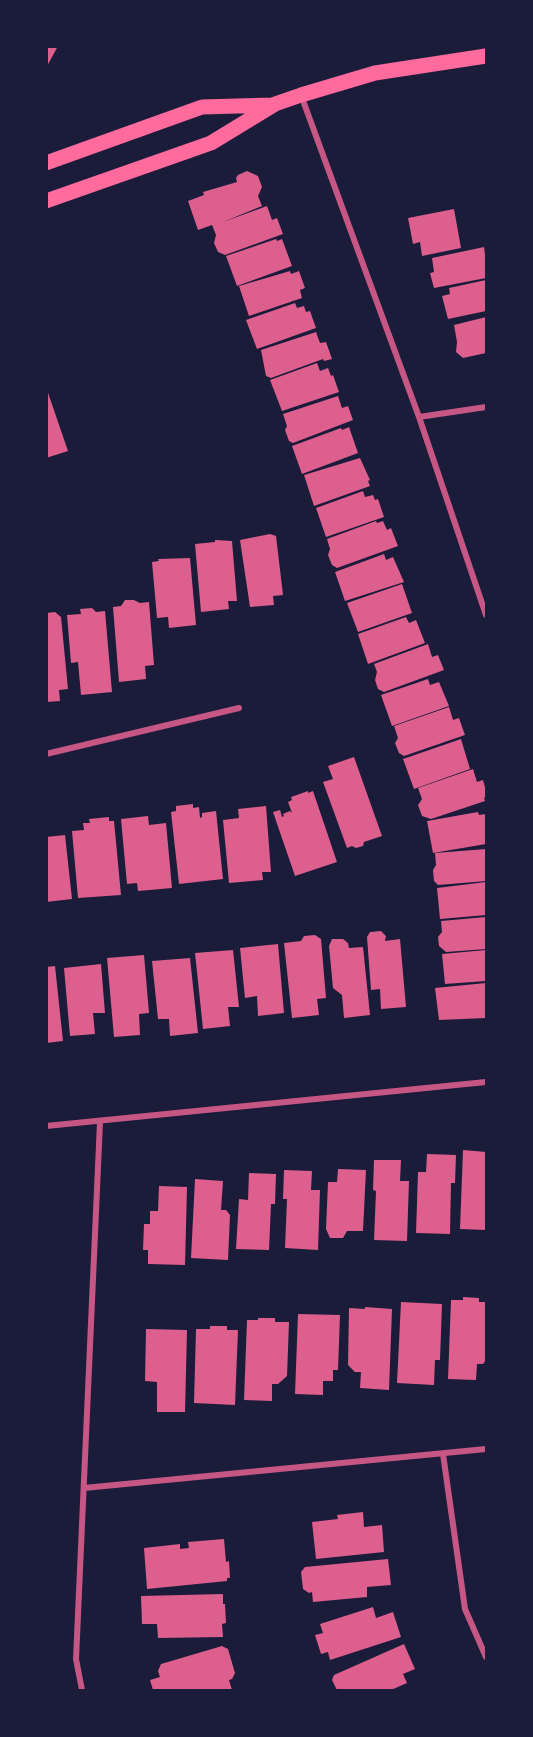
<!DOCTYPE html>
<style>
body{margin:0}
#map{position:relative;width:533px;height:1737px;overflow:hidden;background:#1b1b3a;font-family:Roboto,sans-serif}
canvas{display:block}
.frame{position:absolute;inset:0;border:48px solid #1b1b3a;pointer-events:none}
</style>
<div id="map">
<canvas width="533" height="1737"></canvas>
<div class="frame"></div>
</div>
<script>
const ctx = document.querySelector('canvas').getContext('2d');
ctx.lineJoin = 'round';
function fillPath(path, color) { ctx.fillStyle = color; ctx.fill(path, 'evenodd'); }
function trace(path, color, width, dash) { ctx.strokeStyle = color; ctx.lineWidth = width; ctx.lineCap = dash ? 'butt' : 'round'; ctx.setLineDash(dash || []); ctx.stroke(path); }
fillPath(new Path2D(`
 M46,46H58L46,68Z
 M247,171L258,176L262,187L258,196L262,206L223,222L267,206L272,220L277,218L283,234L225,255L218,252L214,243L216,235L212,225L198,230L188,201L204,195L203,192L237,182L236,178L238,175Z
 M454,209L461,248L422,256L420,242L413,244L408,218Z
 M276,239L277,241L282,239L292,266L237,286L226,256Z
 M484,247L486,262V278L434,288L430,273L434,272L432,258Z
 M290,271L291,274L299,271L305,288L300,290L302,298L249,316L239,286Z
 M486,280V311L448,319L442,296L450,294L449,288Z
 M295,303L297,308L304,306L306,312L310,311L316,328L257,349L246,320Z
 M486,317V353L463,358L456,352L457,342L454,325Z
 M316,332L320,343L326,342L332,359L324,361L323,359L271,378L266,376L261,350Z
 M317,363L320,371L328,368L331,376L333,375L339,392L282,411L270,380Z
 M46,387L68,451L46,458Z
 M338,396L342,408L348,406L353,420L293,443L289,441L285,430L287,426L283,414Z
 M349,427L358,453L302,474L292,446L341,428L342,430Z
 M360,458L370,480L368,481L370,486L314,506L304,475Z
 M363,491L365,497L373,495L375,500L378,499L384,517L326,537L316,508Z
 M376,521L377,523L383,521L387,530L391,528L398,546L337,568L332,565L328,555L330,549L327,539Z
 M270,534L276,536L283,595L273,596L274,605L250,607L240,540Z
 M215,540L232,541L237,601H228L229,609L201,612L195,544L215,542Z
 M384,554L386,560L393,557L404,582L345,601L335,572Z
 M190,558L196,625L169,628L168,617L157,618L152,562L159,561L158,559Z
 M402,584L412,613L358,632L347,603Z
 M125,600H134L140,603L149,602L154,665L145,666L146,679L119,682L113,607L121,606Z
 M92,608L96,612L105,611L112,692L81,695L78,662L71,663L67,615L81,614L80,609Z
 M55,612L61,617L68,689L59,690L60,701L46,702V613Z
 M406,617L409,623L416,620L425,643L368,664L358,634Z
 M428,644L432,657L438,655L444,670L384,692L378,689L375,680L377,672L374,664Z
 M428,679L430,685L439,682L449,706L392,726L381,695Z
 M449,707L453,720L459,718L465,735L404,756L399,753L395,743L398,738L394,726Z
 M461,739L470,769L414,789L403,759Z
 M354,757L382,836L364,842L363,846L356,848L352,846L347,848L323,782L333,779L328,766Z
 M473,769L477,782L483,780L486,791V797L484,798L485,801L431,819L422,816L418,805L422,799L418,788Z
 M308,791V793L313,791L337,862L295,876L273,812L280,810L282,817L284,816L283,814L290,811L292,813L288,802L292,800L291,797Z
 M193,804V808L199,807L200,818L202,817V813L216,811L223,879L179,884L171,812L176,811V806Z
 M266,806L271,872H262L263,880L229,883L223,820L239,818L238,809Z
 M478,812L479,815L486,814V844L433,853L427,821Z
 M148,816L149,825L166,823L172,888L138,891L137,883L127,884L121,819Z
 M109,817V821H114L121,895L78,898L72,831L84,830L83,823H90L89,819Z
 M65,835L72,899L46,902V837Z
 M486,849V881L438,885L434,881L433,870L436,865L435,853Z
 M486,882V915L440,919L437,888Z
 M486,917V949L446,952L439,946L438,937L442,932L441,921Z
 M381,931L386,936L385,941L400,939L406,1007L381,1009L380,989L371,990L367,937L370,932Z
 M315,935L321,939L326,998L317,999L319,1015L292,1018L284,943L301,941L304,936Z
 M332,939H343L348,943L349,948L363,947L370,1015L344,1018L342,995L333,988L329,946Z
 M278,944L284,1013L258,1016L257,996L245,998L240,948Z
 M233,950L239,1007H228L230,1026L203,1029L195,953Z
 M486,950V981L445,984L442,954Z
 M144,955L149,1013L139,1014L140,1035L114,1037L107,958Z
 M190,958L198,1033L170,1036L169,1019H158L152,961Z
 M101,964L105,1013H93L95,1034L70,1036L64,968Z
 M55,966L63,1041L46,1043V967Z
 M486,983V1018L439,1020L435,988Z
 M463,1150L486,1152V1230L460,1229Z
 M427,1154L456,1155L455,1183H451L450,1234L416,1233L418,1172H426Z
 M374,1160H401L400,1181H409L407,1241L374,1240L376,1191L373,1190Z
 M338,1169L366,1170L363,1231H347L343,1238H330L326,1229L328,1182H337Z
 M284,1170L312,1171L311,1190H320L318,1250L285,1248L287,1199H283Z
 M249,1173L276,1174L275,1204H271L269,1250L236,1249L239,1199L248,1200Z
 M195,1179L223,1181L221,1210H226L230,1215L228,1260L191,1258Z
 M159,1186L187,1187L185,1265L148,1264V1250H143L144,1224H150V1211H158Z
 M463,1297L479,1298V1302H486V1360L483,1364H477L476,1380L448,1379L451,1300H463Z
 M401,1302L442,1304L440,1360H435L434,1385L397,1383Z
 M365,1307L392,1309L389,1390L360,1388L361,1372H355L348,1365L349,1308L365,1309Z
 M298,1314L340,1315L338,1370H333V1381H323V1395L295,1394Z
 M258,1318H275V1322H289L287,1376L278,1384H272V1401L244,1400L247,1320H258Z
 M210,1326H227V1330H238L235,1405L194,1403L196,1329H210Z
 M146,1329L187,1330L185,1412H157V1382L145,1381Z
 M363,1512L364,1527L382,1525L384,1552L316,1559L312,1522L338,1519L337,1515Z
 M224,1539L226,1562L229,1561L230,1578H227V1581L147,1589L144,1548L180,1544V1549L189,1548L188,1542Z
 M388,1559L391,1585L367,1587V1597L313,1602L312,1592L309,1593L303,1589L301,1572L305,1567Z
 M223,1594V1604H225L226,1623L222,1624L223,1637L158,1638L157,1624H142L141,1596Z
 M373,1607L376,1618L393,1612L401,1637L330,1660L328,1652L321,1654L315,1635L323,1633L320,1624Z
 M404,1644L415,1669L403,1674L407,1683L391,1690H337L332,1680L334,1675Z
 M222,1646L228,1649L235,1673L232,1679L229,1680L232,1690H153L150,1680L160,1677L158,1671L161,1664Z`), '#dd5f8e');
trace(new Path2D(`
 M301,95L419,417L486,615
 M419,417L486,407
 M46,754L239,708
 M46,1126L486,1082
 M443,1454L465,1609L486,1657
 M84,1488L486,1449
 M82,1690L76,1659L100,1122`), '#c65784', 6);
trace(new Path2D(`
 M46,163L202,107L272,105
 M46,201L211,143L275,104L301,95L375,73L486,56`), '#ff6b9d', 15);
</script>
